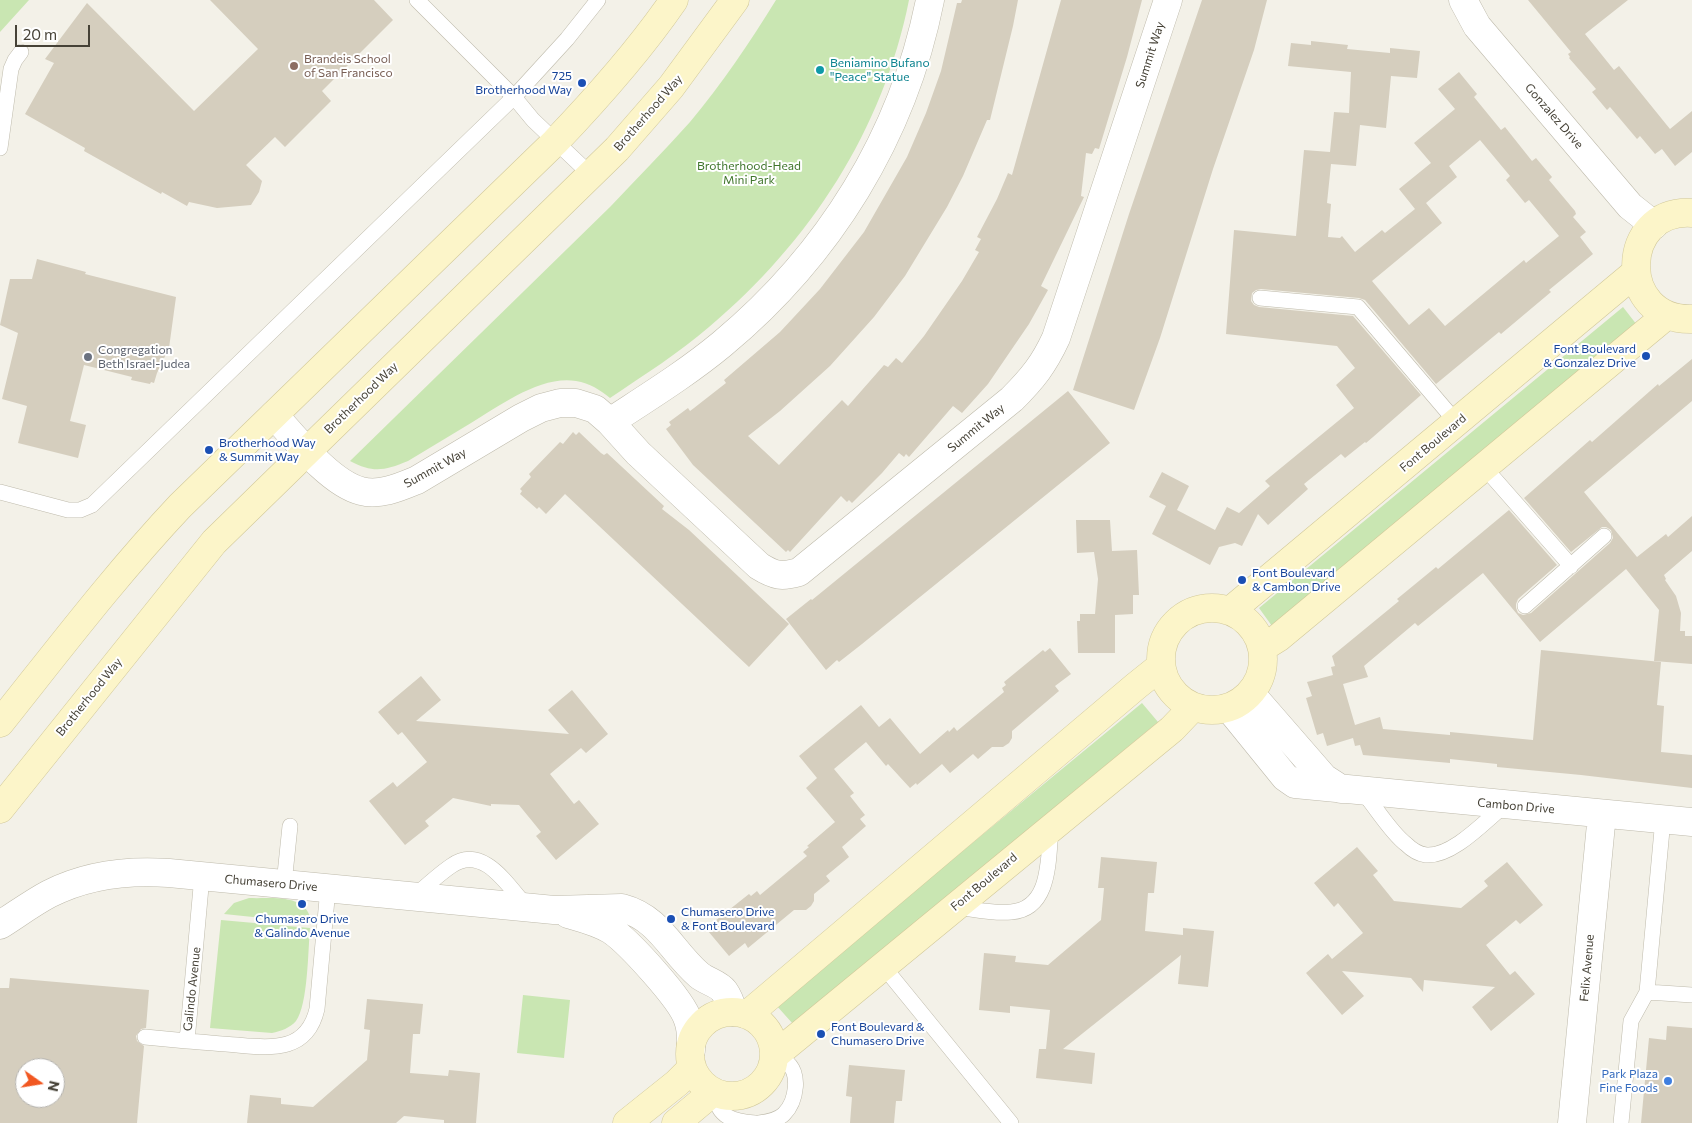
<!DOCTYPE html>
<style>
body{margin:0}
#map{position:relative;width:1692px;height:1123px;overflow:hidden;background:#f3f1e8;font-family:Commissioner,sans-serif}
canvas{display:block}
.north{position:absolute;left:15px;top:1058px;width:50px;height:50px;box-sizing:border-box;background:#fff;border:1px solid #b5b3af;border-radius:50%;rotate:103deg;font-size:14px;font-weight:700;line-height:20px;text-align:center;color:#464237}
.north::after{content:'';display:block;margin:auto;width:18px;height:22px;background:#f15721;clip-path:polygon(50% 0,100% 100%,50% 72%,0 100%)}
.scale{position:absolute;left:15px;top:25px;width:75px;height:22px;box-sizing:border-box;border:2px solid #464237;border-top:0;padding-left:6px;font-size:15px;line-height:18px;white-space:nowrap;color:#464237;-webkit-text-stroke:4px #fff;paint-order:stroke}
</style>
<div id="map">
<canvas width="1692" height="1123"></canvas>
<div class="north">N</div>
<div class="scale">20 m</div>
</div>
<script>
const ctx = document.querySelector('canvas').getContext('2d');
ctx.lineJoin = 'round';
function fillPath(path, color) { ctx.fillStyle = color; ctx.fill(path, 'evenodd'); }
function trace(path, color, width, dash) { ctx.strokeStyle = color; ctx.lineWidth = width; ctx.lineCap = dash ? 'butt' : 'round'; ctx.setLineDash(dash || []); ctx.stroke(path); }
function drawText(font, color, halo, rows, align = 'center') {
  ctx.font = font + ' Commissioner,sans-serif'; ctx.lineWidth = 4; ctx.setLineDash([]); ctx.textBaseline = 'middle'; ctx.strokeStyle = halo; ctx.fillStyle = color; for (const [text, x, y, turn = 0] of rows) {
    ctx.save(); ctx.translate(x, y); ctx.rotate((+turn || 0) * Math.PI / 180); ctx.textAlign = isNaN(turn) ? turn : align; if (halo) ctx.strokeText(text, 0, 0); ctx.fillText(text, 0, 0); ctx.restore();
  }
}
fillPath(new Path2D(`
 M0,0H29L0,32Z
 M776,0H909C883,130 810,242 709,327C679,353 644,375 610,398C600,390 590,383 576,381C541,375 499,406 471,423C450,436 429,448 408,461C384,471 373,473 350,461L611,206C637,178 664,151 690,122C722,84 750,42 776,0Z
 M1623,307L1637,325L1272,626L1259,608Z
 M1142,703L1158,722L793,1024L776,1005Z
 M249,898C272,899 309,893 311,923L224,914L234,903Z
 M221,920L310,928C308,950 308,1005 296,1021C290,1028 281,1031 272,1033L210,1028Z
 M523,995L570,1000L564,1058L517,1053Z`), '#c9e6b2');
fillPath(new Path2D(`
 M210,0H374L393,20L322,91L331,101L285,147L275,137L246,165L262,181L259,192L251,205L217,208L189,202L187,206L162,192L161,194L84,151L85,148L25,114L54,63L45,59L87,3L194,111L258,49Z
 M962,0H1018L1013,26L990,120H987L963,176L947,207L905,276L874,317L830,366L780,411L748,436L779,465L842,400L848,406L884,365L888,367L896,358L902,363L924,336L962,281L979,252L975,250L981,239L977,237L997,199L1008,173L1012,175L1061,0H1142L1127,57L1099,149L1095,148L1092,154L1086,153L1081,196L1084,197L1041,286L1048,290L1029,324L988,384L962,413L953,406L909,457L906,454L904,457L899,453L882,473L852,503L849,500L847,502L841,496L790,552L788,550L786,552L693,465L666,429L671,425L669,422L688,408L690,411L694,408L726,383L724,380L780,332L820,289L864,232L907,157L926,113L941,71L957,3H961Z
 M1202,0H1267L1254,50L1213,169L1160,338L1134,410L1073,390L1129,214Z
 M1528,0H1628L1585,34L1614,70L1619,66L1670,129L1692,111V152L1675,166L1662,149L1655,154L1640,136L1637,139L1610,107L1607,110L1592,92L1596,89L1569,58L1570,57L1568,54L1571,52Z
 M1311,41L1348,45L1347,49L1390,53V48L1420,51L1417,78L1391,76L1386,128L1360,125L1356,166L1331,164L1327,203L1331,204L1328,237L1340,238L1342,236L1355,252L1382,230L1385,233L1415,209L1399,189L1431,163L1414,143L1455,109L1438,89L1459,72L1477,94L1474,97L1501,130L1505,127L1532,161L1536,158L1552,177L1549,180L1575,211L1576,214L1573,217L1586,232L1580,237L1593,254L1549,290L1551,292L1501,334L1499,332L1436,384L1365,300L1359,298L1261,289L1256,290L1252,293L1251,301L1254,305L1259,307L1353,316L1421,395L1373,437L1366,443L1365,442L1345,458L1341,454L1304,484L1308,489L1268,525L1258,514L1242,546L1235,543L1219,547L1210,565L1152,534L1166,506L1149,497L1162,472L1189,486L1177,510L1215,530L1227,507L1239,513L1270,486L1265,481L1354,408L1336,385L1355,368L1337,346L1226,334L1234,230L1296,236L1304,150L1330,152L1334,112L1349,113L1351,72L1288,66L1291,43L1311,45ZM1480,140L1510,176L1506,180L1525,203L1529,200L1559,236L1526,263L1524,260L1445,326L1429,308L1409,325L1372,281L1442,223L1426,203L1457,177L1449,166Z
 M37,259L86,272L85,274L176,297L169,348L157,373L154,383L151,382L150,384L131,380L132,377L84,365L70,421L86,425L78,458L18,443L27,406L2,399L18,333L0,325L10,279H32Z
 M1692,359V401L1584,492L1637,557L1666,534L1668,537L1692,516V551L1664,575L1666,579L1665,580L1676,596L1681,613L1680,631H1685V636H1692V664L1654,661L1659,610L1626,569L1540,642L1483,573L1418,626L1415,623L1364,666L1368,677L1343,684L1355,725L1380,717L1383,729L1450,735V732L1533,740L1541,650L1661,662L1657,705L1664,706L1661,752L1692,755V788L1581,775L1497,767V764L1450,759V763L1363,755L1360,745L1355,746L1353,738L1327,746L1323,733L1317,735L1306,698L1312,696L1307,682L1333,675L1331,667L1335,666L1332,656L1399,601L1397,599L1436,567L1438,569L1509,510L1557,565L1518,599L1516,604V608L1518,613L1523,615L1531,613L1610,543L1613,538L1611,530L1606,527H1602L1571,552L1524,498L1590,440L1592,442L1658,384L1659,386Z
 M1068,391L1110,443L862,644L839,662L837,660L826,670L786,619L811,599L812,600Z
 M573,432L576,435L579,432L601,453L604,455L607,453L664,506L662,509L689,530L789,624L749,667L565,494L546,514L539,507L537,509L520,494L522,491L520,489L531,477L529,474L560,442L563,444Z
 M1076,520H1110L1112,551L1137,550L1139,595H1133V614L1115,615V653H1078L1077,621H1080V614H1095L1098,579L1094,552L1077,553Z
 M1050,648L1071,674L1055,686L1059,691L1012,731V738L1009,743L1003,747H992L978,759L973,754L950,773L942,764L917,785L916,783L910,788L888,764L886,766L866,742L834,769L854,793L850,796L865,815L860,819L866,826L842,847L849,857L826,876L830,881L814,894V901L811,906L806,910H794L748,948L745,943L729,956L708,931L713,927L710,925L749,894L751,896L757,891L760,895L807,856L803,852L809,847L807,846L835,822L806,788L817,778L799,756L861,705L879,727L890,718L920,754L948,730L949,732L954,727L957,731L1004,692L1002,688L1006,685L1004,682L1043,650L1045,652Z
 M421,676L441,700L416,721L569,734L548,710L572,690L608,734L586,753L581,748L550,774L574,804L579,800L599,824L556,860L536,836L541,832L519,805L491,804V806L453,798L425,821L429,826L405,845L369,801L393,782L397,787L427,762L402,732L398,735L378,712Z
 M1357,847L1378,871L1373,875L1394,901L1461,908L1488,886L1484,881L1507,862L1543,905L1520,924L1516,920L1486,945L1510,975L1515,971L1535,994L1491,1031L1472,1007L1495,987L1424,980L1423,992L1411,978L1342,971L1364,996L1342,1015L1306,973L1328,954L1332,959L1363,933L1338,903L1334,907L1314,883Z
 M1101,857L1157,862L1154,893H1148L1145,931L1183,935V928L1214,931L1208,987L1178,984L1181,955L1063,1049L1095,1053L1092,1084L1036,1078L1039,1049H1046L1050,1010L1010,1006V1013L979,1010L984,953L1016,956L1015,962L1048,965L1101,920L1104,888H1098Z
 M10,978L149,990L146,1028L141,1029L136,1036L137,1041L144,1046L137,1123H0V988H9ZM25,1068H55V1098H25Z
 M367,999L423,1004L420,1034H413L410,1073L448,1076L449,1070L480,1073L476,1123H444V1120L404,1116L396,1123H247L250,1095L281,1098V1104L313,1107L367,1060L370,1030L364,1029Z
 M1667,1026L1692,1028V1123H1641L1649,1038L1666,1040Z
 M849,1065L905,1070L902,1101H896L894,1123H850L852,1097L846,1096Z`), '#d5cebe');
const lane = new Path2D(`
 M417,0L514,97L533,120L591,175
 M0,148L11,69L15,60L21,52
 M1260,298L1358,307L1457,423
 M1484,467L1571,566
 M0,492L68,510H80L92,505L514,97L567,39L598,0
 M1525,606L1604,536
 M1362,791C1375,806 1391,833 1406,844C1411,849 1419,854 1426,855C1453,857 1486,820 1505,805
 M202,876L187,1041C203,1042 220,1044 237,1045C272,1048 307,1052 317,1009L328,888
 M284,884L290,826
 M415,896C426,886 438,875 451,866C483,843 508,886 527,907
 M956,907C973,909 993,914 1011,912C1051,909 1048,859 1051,829
 M883,966L1011,1123
 M1647,992L1692,995
 M145,1037L187,1041
 M715,1093C717,1118 734,1121 755,1123
 M759,1123C767,1122 778,1120 784,1114C796,1102 802,1072 785,1061C782,1059 777,1058 774,1057
 M1621,1123L1631,1021L1647,992L1663,819`);
const street = new Path2D(`
 M1463,0L1477,26L1630,206L1654,225
 M274,415C295,438 330,483 361,491C380,496 400,487 417,480L521,418L541,408L560,403H576L595,409L610,422L638,453L759,566C775,576 782,577 799,572L1012,399C1033,378 1044,364 1056,338L1168,0
 M610,422C648,397 687,373 722,344C829,255 903,136 930,0
 M1251,694L1324,778L1341,789
 M1229,708L1285,777L1295,784L1692,822
 M568,914C582,918 598,922 611,930C629,942 682,1000 688,1020C692,1030 691,1040 691,1050
 M0,925C16,915 32,903 49,894C86,875 127,870 169,873L554,910L622,908C660,918 671,951 699,975C706,981 719,984 724,991C729,998 731,1004 733,1012
 M1572,1123L1602,814`);
const secondary = new Path2D(`
 M1692,213C1619,208 1616,321 1692,319
 M1161 659a51 51 0 1 1 102 0a51 51 0 1 1-102 0Z
 M1230,611L1635,273
 M1262,648L1278,638L1667,315
 M0,723C59,649 116,574 180,506L555,142C598,97 639,51 674,0
 M0,809L214,542L617,149L671,87L735,0
 M690 1054a42 42 0 1 1 84 0a42 42 0 1 1-84 0Z
 M747,1015L1136,686L1161,666
 M774,1056L1172,729L1193,707
 M627,1123L677,1083L692,1068
 M676,1123L713,1092`);
trace(lane, '#bebaab', 16);
trace(street, '#bebaab', 29);
trace(secondary, '#d1c899', 29);
trace(lane, '#fff', 15);
trace(street, '#fff', 28);
trace(secondary, '#fcf5c9', 28);
for (const [x, y, r, color] of [
 [294,66,5,"#8d6e63"],
 [820,70,5,"#0f9aa8"],
 [582,83,5,"#1a4fb4"],
 [1646,356,5,"#1a4fb4"],
 [88,357,5,"#6b7280"],
 [209,450,5,"#1a4fb4"],
 [1242,580,5,"#1a4fb4"],
 [302,904,5,"#1a4fb4"],
 [671,919,5,"#1a4fb4"],
 [821,1034,5,"#1a4fb4"],
 [1668,1081,5,"#3f7fe0"]
]) { const dot = new Path2D(); dot.arc(x, y, r, 0, 2 * Math.PI); ctx.fillStyle = color; ctx.fill(dot); trace(dot, '#fff', 2); }
drawText('12px', '#464237', '#fff', [
 ["Summit Way",1150,55,-72],
 ["Brotherhood Way",648,113,-49],
 ["Gonzalez Drive",1554,116,49],
 ["Brotherhood Way",361,398,-44],
 ["Summit Way",976,428,-39],
 ["Font Boulevard",1433,443,-40],
 ["Summit Way",435,468,-29],
 ["Brotherhood Way",89,697,-51],
 ["Cambon Drive",1516,806,5],
 ["Font Boulevard",984,882,-40],
 ["Chumasero Drive",271,883,5],
 ["Felix Avenue",1587,968,-85],
 ["Galindo Avenue",192,989,-84]
]);
drawText('12px', '#785e54', '#fff', [
 ["Brandeis School",304,59],
 ["of San Francisco",304,73]
], 'left');
drawText('12px', '#0d838f', '#fff', [
 ["Beniamino Bufano",830,63],
 ["\"Peace\" Statue",830,77]
], 'left');
drawText('12px', '#164399', '#fff', [
 ["725",572,76,"right"],
 ["Brotherhood Way",572,90,"right"],
 ["Font Boulevard",1636,349,"right"],
 ["& Gonzalez Drive",1636,363,"right"],
 ["Brotherhood Way",219,443],
 ["& Summit Way",219,457],
 ["Font Boulevard",1252,573],
 ["& Cambon Drive",1252,587],
 ["Chumasero Drive",681,912],
 ["& Font Boulevard",681,926],
 ["Chumasero Drive",302,919,"center"],
 ["& Galindo Avenue",302,933,"center"],
 ["Font Boulevard &",831,1027],
 ["Chumasero Drive",831,1041]
], 'left');
drawText('12px', '#40762c', '#fff', [
 ["Brotherhood-Head",749,166],
 ["Mini Park",749,180]
]);
drawText('12px', '#5b616d', '#fff', [
 ["Congregation",98,350],
 ["Beth Israel-Judea",98,364]
], 'left');
drawText('12px', '#366cbe', '#fff', [
 ["Park Plaza",1658,1074],
 ["Fine Foods",1658,1088]
], 'right');
</script>
